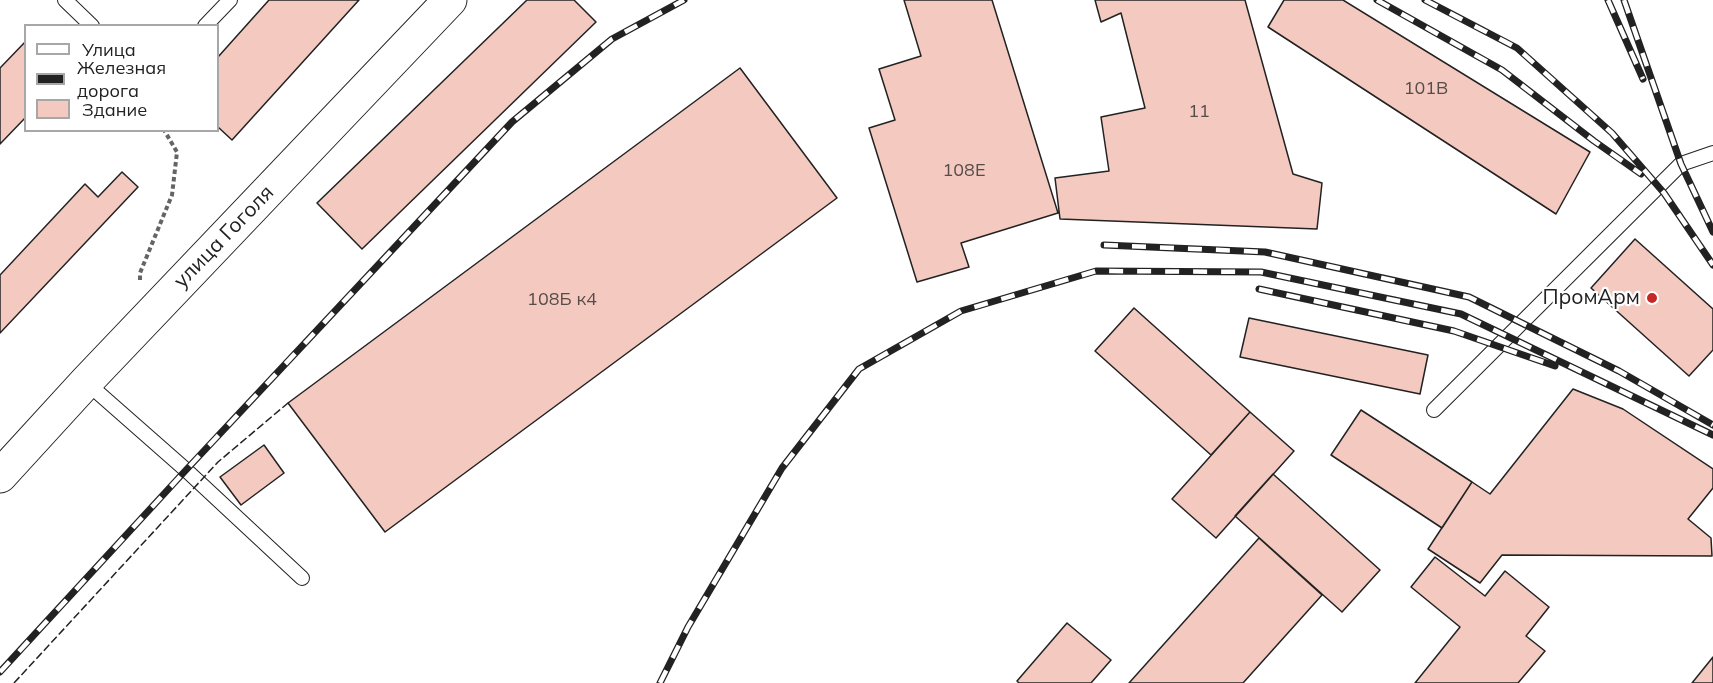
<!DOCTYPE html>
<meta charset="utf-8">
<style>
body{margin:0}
#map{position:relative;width:1713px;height:683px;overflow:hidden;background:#fff;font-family:Mulish,sans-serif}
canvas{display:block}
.legend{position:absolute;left:24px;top:24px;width:195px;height:108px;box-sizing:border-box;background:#fff;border:2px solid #a7a7a7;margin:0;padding:8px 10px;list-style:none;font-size:18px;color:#222}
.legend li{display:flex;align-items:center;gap:12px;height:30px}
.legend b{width:30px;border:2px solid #a7a7a7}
</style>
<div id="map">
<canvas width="1713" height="683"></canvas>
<ul class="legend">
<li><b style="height:8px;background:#fff"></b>Улица</li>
<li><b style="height:8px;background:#222"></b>Железная дорога</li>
<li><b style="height:16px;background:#f3c9c0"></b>Здание</li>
</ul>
</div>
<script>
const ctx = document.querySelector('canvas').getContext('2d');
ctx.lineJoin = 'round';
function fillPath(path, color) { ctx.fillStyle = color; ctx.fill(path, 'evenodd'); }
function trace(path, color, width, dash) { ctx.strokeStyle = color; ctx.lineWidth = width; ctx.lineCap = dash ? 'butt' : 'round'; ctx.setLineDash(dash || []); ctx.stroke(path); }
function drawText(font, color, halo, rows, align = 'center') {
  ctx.font = font + ' Mulish,sans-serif'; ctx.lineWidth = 4.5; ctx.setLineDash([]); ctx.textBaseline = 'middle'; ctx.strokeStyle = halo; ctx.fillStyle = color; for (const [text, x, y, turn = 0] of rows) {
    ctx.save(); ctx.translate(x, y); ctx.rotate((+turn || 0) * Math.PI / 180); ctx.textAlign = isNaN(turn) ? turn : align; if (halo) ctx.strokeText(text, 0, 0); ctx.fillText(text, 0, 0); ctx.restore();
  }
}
const building = new Path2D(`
 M269,0H359L232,140L218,127V57Z
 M527,0H574L596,22L362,249L317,203Z
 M904,0H992L1058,213L961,243L969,267L917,282L869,128L895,120L879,69L921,56Z
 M1095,0H1245L1293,174L1322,183L1317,229L1060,219L1055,178L1109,171L1101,117L1145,108L1121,13L1101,22Z
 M1284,0H1343L1590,152L1556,214L1268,27Z
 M26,41V117L0,144V68Z
 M740,68L837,198L385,532L288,403Z
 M122,172L138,187L0,333V275L85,184L98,197Z
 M1635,239L1713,309V350L1689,376L1591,288Z
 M1134,308L1250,412L1211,455L1095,351Z
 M1249,318L1428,355L1420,394L1240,357Z
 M1573,389L1623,409L1713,469V488L1688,519L1711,538L1712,556L1502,555L1480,583L1428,549L1472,482L1490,494Z
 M1361,410L1472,482L1442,528L1331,455Z
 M1250,412L1294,451L1216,538L1172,499Z
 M264,445L284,473L241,505L220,477Z
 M1273,474L1380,570L1342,612L1235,516Z
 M1259,538L1322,595L1243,683H1129Z
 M1435,557L1485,596L1505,571L1549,607L1526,636L1545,651L1518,683H1415L1460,627L1411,587Z
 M1067,623L1111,660L1091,683H1019L1017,681Z
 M1713,657V683H1692Z`);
fillPath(building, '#f3c9c0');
trace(building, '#222', 1.5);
const service = new Path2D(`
 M65,0L92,26
 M205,26L230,0
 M86,382L186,470L302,578
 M1434,410L1681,164L1713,153`);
const secondary = new Path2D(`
 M0,476L86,382L450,0`);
trace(service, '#222', 16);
trace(secondary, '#222', 35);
trace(new Path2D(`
 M140,280V273L172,195L177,152L164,130`), '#646464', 4, [4.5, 3]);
trace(service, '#fff', 14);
trace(secondary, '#fff', 33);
const rail = new Path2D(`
 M1377,0L1502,70L1594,141L1641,174
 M1425,0L1517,48L1612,133L1664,193L1713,265
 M1608,0L1643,79
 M1624,0L1681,164L1713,232
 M1104,245L1265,252L1469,297L1619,371L1713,425
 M1259,289L1454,331L1555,366
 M0,672L186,470L512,122L612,39L684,0
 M660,683L688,627L782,468L859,369L961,311L1096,271L1261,272L1461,314L1713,435`);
trace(rail, '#222', 7);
trace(rail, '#fff', 4.5, [14]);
trace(new Path2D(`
 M14,683L218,462L288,403`), '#222', 1.5, [8, 3]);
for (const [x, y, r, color] of [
 [1652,298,6,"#c62828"]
]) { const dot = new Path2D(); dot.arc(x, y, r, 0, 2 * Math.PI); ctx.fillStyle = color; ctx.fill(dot); trace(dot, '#fff', 2); }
drawText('18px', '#564c4a', null, [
 ["101В",1426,89],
 ["11",1199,112],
 ["108Е",964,171],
 ["108Б к4",562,300]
]);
drawText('21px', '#222', '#fff', [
 ["улица Гоголя",224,237,-46]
]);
drawText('21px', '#222', '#fff', [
 ["ПромАрм",1640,298]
], 'right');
</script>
